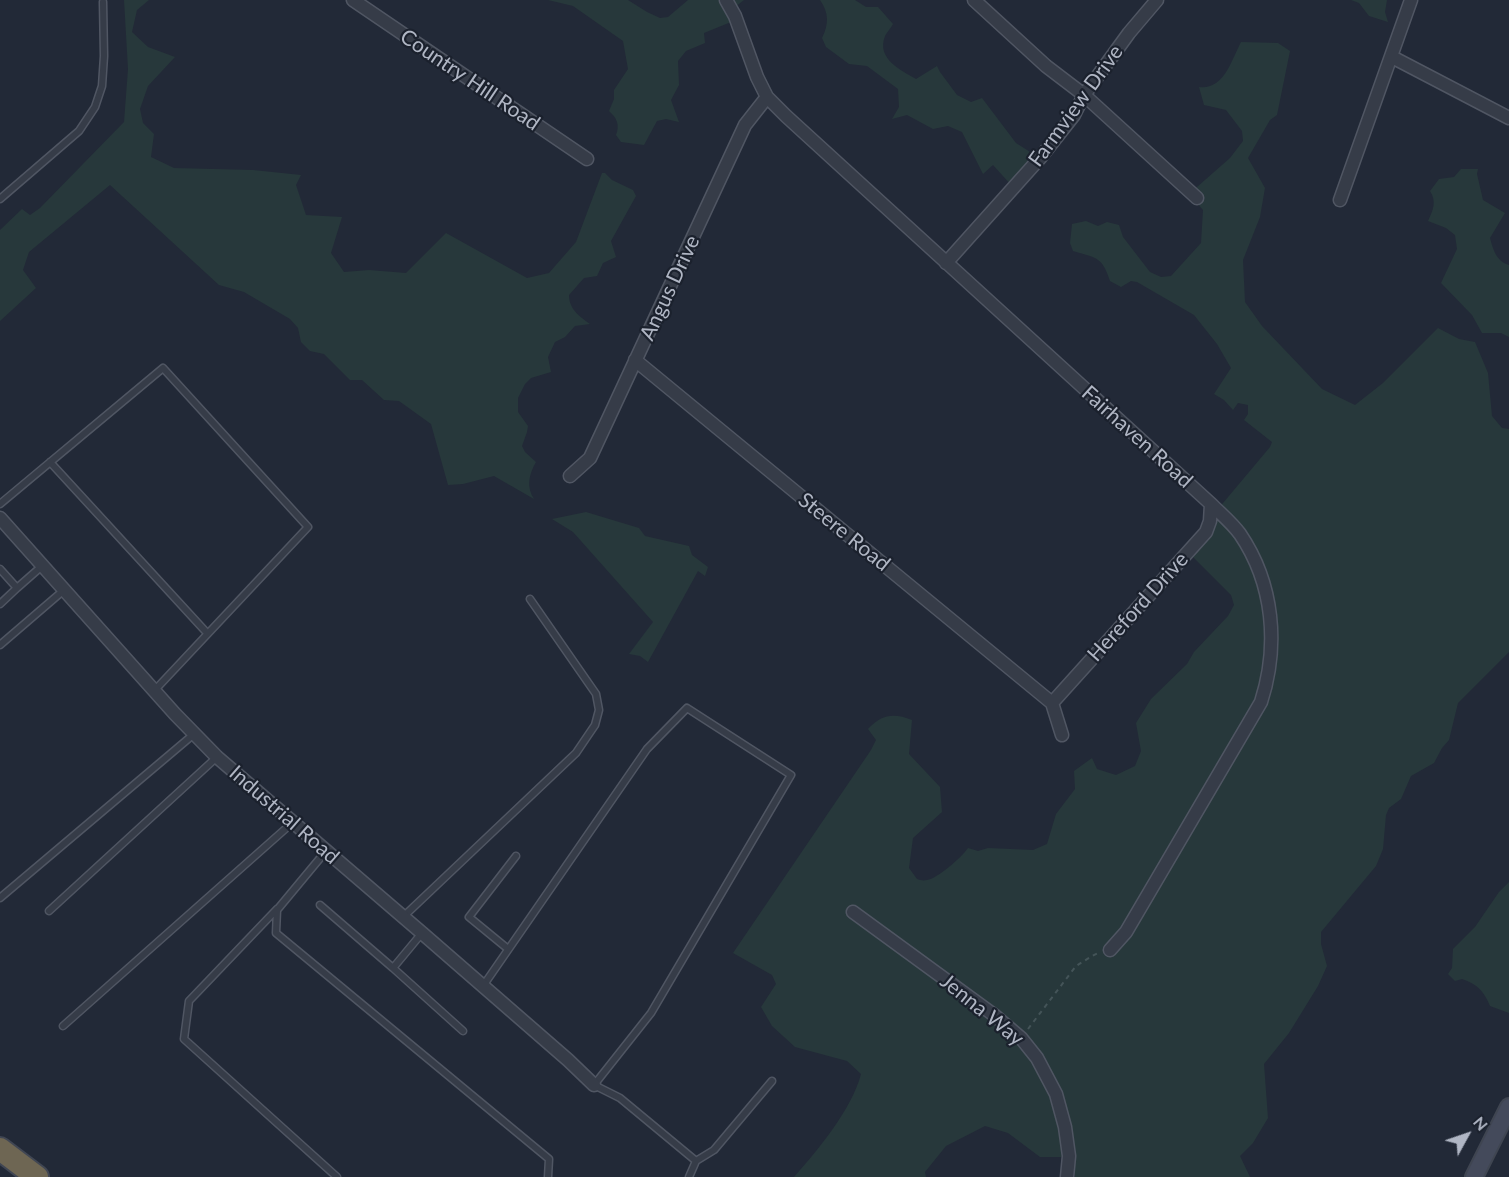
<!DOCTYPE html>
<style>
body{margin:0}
#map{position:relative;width:1509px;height:1177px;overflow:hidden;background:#222937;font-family:Lato,sans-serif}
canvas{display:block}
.north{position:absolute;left:1437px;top:1105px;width:60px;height:60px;-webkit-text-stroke:4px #1b212d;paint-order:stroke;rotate:50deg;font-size:16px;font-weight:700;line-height:24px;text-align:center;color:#b0b6c4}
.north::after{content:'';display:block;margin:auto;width:21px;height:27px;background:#b0b6c4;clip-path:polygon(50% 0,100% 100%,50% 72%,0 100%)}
</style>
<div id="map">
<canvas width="1509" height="1177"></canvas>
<div class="north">N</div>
</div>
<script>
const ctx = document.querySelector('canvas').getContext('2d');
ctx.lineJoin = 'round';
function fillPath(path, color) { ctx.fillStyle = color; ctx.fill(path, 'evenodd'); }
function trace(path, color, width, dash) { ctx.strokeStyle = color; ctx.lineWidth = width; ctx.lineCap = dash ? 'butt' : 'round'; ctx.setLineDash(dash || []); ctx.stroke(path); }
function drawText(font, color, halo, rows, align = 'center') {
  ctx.font = font + ' Lato,sans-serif'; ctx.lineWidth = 4.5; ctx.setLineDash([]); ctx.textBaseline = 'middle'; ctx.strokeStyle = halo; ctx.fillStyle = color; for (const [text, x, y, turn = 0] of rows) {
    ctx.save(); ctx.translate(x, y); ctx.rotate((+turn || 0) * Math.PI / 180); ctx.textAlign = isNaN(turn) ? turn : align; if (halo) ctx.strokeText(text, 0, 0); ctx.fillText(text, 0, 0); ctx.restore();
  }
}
fillPath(new Path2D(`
 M124,0H149L137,10L132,32L148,47L175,57L148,86L140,109L143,123L154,134L151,157L174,168L253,170L301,175L296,185L306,215L342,217L331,253L344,272L369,270L406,273L446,233L527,278L549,273L576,242L602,173H605L612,180L633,190L636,196L611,241L616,257L603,263L597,276L584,278L569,295C569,309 579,316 590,324L575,326L565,337L555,342L548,357L551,372L531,378L525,384L518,398V412L528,426L527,432L522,446L525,452L536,462C529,474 526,487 534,499L494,476L463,484L448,485L431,424L399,401L384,400L362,380H350L324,354L310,351L301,342L298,328L290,319L244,292L219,285L110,185L29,252L23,270L36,288L0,321V230L22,209L30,215L40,208L124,122L128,69Z
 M548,0H628L647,12L660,18L668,17L688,0H744L730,11L731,22L704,33L705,43L686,51L678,61L679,85L671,100L679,122L666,119L657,121L644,145L621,142L616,135C620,125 617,118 609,111L614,99V90L628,69L623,41L573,6Z
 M820,0H855L866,7H878L893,24C891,28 887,32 885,36C876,59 901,70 916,79L937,66L940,72L957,95L971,102L982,98L1016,143L1038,157L1012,186L993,165L983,174L962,132L948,126L933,129L907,115L892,119L899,107L898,89L867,66L849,64L826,47L822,38C829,24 829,13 820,0Z
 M1351,0H1387L1385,12L1388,22L1369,16L1359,3Z
 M1241,42L1278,43L1290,51L1277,115L1270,120L1248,158L1265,188L1260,217L1243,260L1245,302L1262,326L1322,389L1355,405L1383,383L1438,328L1459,339L1475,342L1488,373L1492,416L1502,428L1509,429V652L1458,703L1449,740L1442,748L1434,763L1411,776L1401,799L1389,808L1386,815L1383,849L1376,866L1321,932V944L1327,966L1318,986L1289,1033L1264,1064L1268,1118L1253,1143L1240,1156L1250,1177H1075L1073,1157H1040L1008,1133L985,1126L946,1146L925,1172L926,1177H794C818,1150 852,1109 861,1074L847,1061L795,1047L772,1026L761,1007L776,984L772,975L733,953L871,750L876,740L868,729C882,714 894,713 912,720L909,754L940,787L942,812L913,838L909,868L917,879C920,880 923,881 927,880C937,879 962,857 968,848L978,851L988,848L1033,850L1047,844L1056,814L1075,789L1074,771L1092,758L1097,769L1116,775L1135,766L1141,751L1136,723L1151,699L1187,664L1194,652L1228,616L1234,605L1231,595L1188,552L1218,509L1270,447L1272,442L1244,420L1248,414V405L1238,403L1233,410L1224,400L1214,394L1231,368L1217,344L1194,315L1137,282L1131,281L1121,287L1110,281C1102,256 1096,258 1073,251L1070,243L1072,224L1086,221L1098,226L1107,222L1119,225L1123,237L1150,272L1161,277L1171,276L1201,243L1203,210L1189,194L1230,158L1243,141L1242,131L1226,110L1204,105L1199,87C1224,90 1231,61 1241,42Z
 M1461,169H1478L1477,174L1483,200L1505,213L1490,238C1493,249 1496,261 1509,265V337L1501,333H1482L1472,315L1441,283L1457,249L1455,235L1446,228L1428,221C1433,210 1437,202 1430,191L1439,179L1454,177Z
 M586,512L639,528L645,536L689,546L692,555L708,567L705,576L698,571L648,662L640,656L629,654L653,622L573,532L552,519Z
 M1509,882V1013L1490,1006C1484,991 1477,984 1462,979L1455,981L1448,974L1452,968L1453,949L1475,927L1499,892Z`), '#27383b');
const lane = new Path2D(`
 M0,199L79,131L95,107L102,86L104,56L103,2
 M50,462L207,633
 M0,504L163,368L308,527L154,691
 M0,569L17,588L0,604
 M17,588L42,566
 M0,645L64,590
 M326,851L277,910L276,933L549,1159L548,1177
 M0,898L194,734
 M320,905L393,968
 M277,909L189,1001L184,1039L337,1177
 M49,911L217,757
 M403,917L576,753L595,725L599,710L596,694L530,599
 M422,933L393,968L463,1031
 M508,949L469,917L516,856
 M483,986L647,749L687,708L791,775L651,1013L594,1085L620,1098L696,1161L689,1177
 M63,1026L292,823
 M696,1161L714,1150L772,1081`);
const street = new Path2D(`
 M353,0L587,159
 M726,0L735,16L757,77L767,97L786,116L1211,504C1221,514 1232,523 1240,534C1274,584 1279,646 1261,702L1126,932L1110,950
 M974,0L1046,66L1084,95L1197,198
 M1392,57L1509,118
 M1340,200L1411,0
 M946,263L1040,158L1074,115L1084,95L1129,33L1157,0
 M635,360L1052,703
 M570,476L590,458L745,125L767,97
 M0,518L175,714L217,757L422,933L568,1060L594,1085
 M1052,703L1206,532L1210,521L1211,504
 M1052,703L1062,735
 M853,912L994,1015L1021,1038L1037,1058L1056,1094L1065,1127L1069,1156L1067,1177`);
const secondary = new Path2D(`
 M1474,1177L1509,1107`);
const highway = new Path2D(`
 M0,1149L37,1177`);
trace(lane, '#505663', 9);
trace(street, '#505663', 15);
trace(secondary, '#3f4551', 20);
trace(highway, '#404653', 26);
trace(new Path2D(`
 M1028,1029L1076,966L1092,956L1098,953`), '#445458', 2, [4.5, 4.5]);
trace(lane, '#363c48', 6);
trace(street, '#363c48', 12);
trace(secondary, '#444a5b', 16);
trace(highway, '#6e6653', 22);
drawText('21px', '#b0b6c4', '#1b212d', [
 ["Country Hill Road",470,80,34],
 ["Farmview Drive",1076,106,-54],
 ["Angus Drive",670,288,-65],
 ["Fairhaven Road",1137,437,42],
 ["Steere Road",844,532,39],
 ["Hereford Drive",1138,607,-48],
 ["Industrial Road",284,815,41],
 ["Jenna Way",982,1010,39]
]);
</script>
